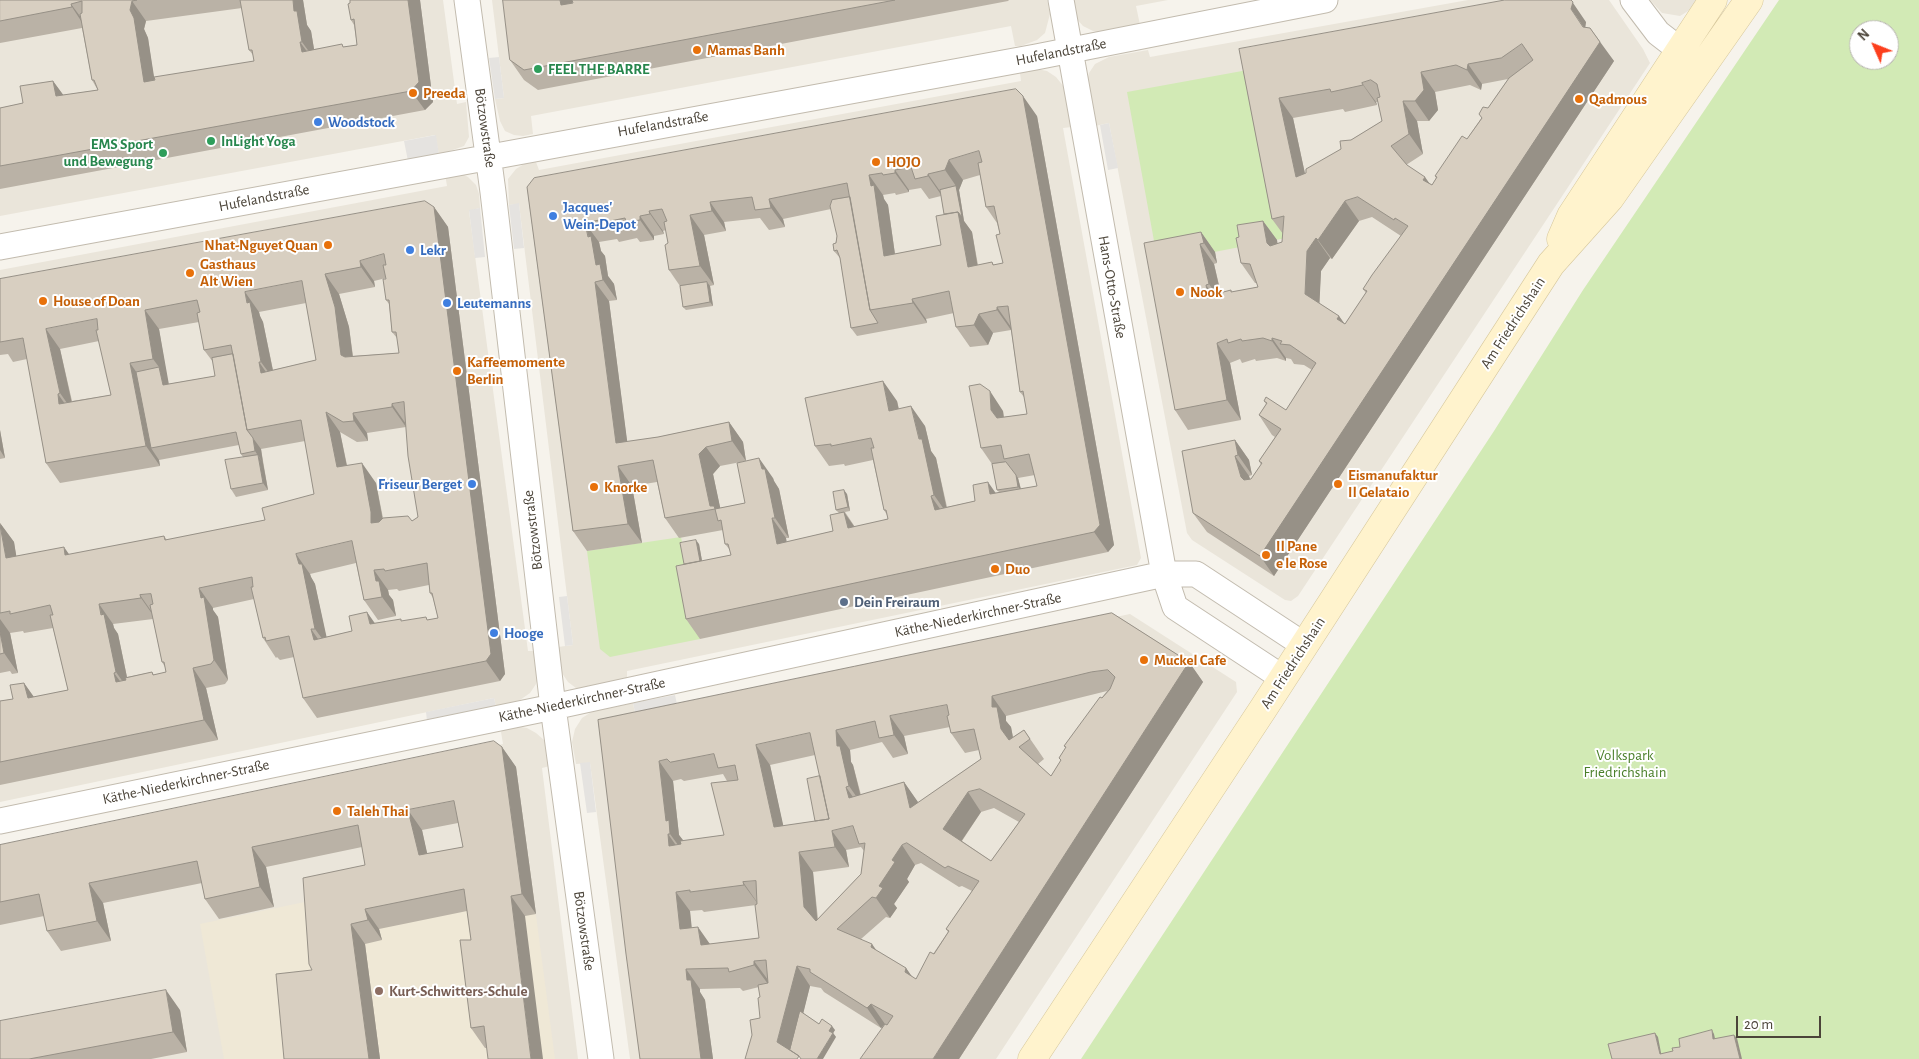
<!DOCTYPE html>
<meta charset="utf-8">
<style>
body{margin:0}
#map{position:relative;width:1919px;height:1059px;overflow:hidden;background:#f6f3ec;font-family:"Alegreya Sans",sans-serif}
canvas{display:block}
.north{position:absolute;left:1849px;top:20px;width:50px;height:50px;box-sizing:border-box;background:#fff;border:1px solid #b7b4b0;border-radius:50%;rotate:314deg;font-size:14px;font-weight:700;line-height:20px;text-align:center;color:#4b4439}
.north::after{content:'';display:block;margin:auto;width:18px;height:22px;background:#fc3f1d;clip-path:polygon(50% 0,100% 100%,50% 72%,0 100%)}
.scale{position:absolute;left:1736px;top:1016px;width:85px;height:22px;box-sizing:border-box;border:2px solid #4b4439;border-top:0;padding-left:6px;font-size:15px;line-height:18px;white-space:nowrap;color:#4b4439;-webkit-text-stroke:4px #fff;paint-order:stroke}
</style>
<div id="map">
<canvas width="1919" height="1059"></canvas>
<div class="north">N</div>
<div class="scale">20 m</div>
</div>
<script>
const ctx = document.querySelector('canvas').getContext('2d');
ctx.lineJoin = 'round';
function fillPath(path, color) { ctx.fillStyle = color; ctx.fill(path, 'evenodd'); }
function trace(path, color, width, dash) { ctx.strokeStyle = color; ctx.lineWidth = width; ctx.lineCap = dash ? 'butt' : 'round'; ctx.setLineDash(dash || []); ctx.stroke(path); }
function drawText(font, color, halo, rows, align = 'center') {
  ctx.font = font + ' "Alegreya Sans",sans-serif'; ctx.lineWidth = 4; ctx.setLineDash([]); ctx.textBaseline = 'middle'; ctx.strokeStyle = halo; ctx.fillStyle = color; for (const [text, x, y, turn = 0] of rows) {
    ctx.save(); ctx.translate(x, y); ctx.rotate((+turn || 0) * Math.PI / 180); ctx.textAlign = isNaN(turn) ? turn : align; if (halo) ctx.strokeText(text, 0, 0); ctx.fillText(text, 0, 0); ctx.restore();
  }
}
fillPath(new Path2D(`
 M0,0H443L457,104L466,102L469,137L464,146L439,155L435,135L0,216Z
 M492,0H1047L1050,14L1045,33L1037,40L1021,46H1015L1011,26L531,116L533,134L523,136L514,135L505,131L500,121L495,99L504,98Z
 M1071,0H1168L1136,6L1140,25L1102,33L1093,31L1083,26L1075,17Z
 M1468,0H1609L1643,49L1650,63L1298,596L1291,601L1285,600L1192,540L1187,533L1109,123L1095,126L1086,85L1089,73L1095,64L1109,57L1148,50L1150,57Z
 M1650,0H1698L1693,8L1680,16L1662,13Z
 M1037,69L1047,71L1056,77L1064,87L1067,101L1072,127L1063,128L1141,558L1137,565L627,671V680L586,689L576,688L568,682L562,673L558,647L573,645L519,204L509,205L508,179L516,169L524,164L536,162L539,170L1021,81L1020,73Z
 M460,173L468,177L476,185L479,194L480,208L469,211L528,651H536L539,672L536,684L530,693L520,700L496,707L494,698L0,802V270L447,186L445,174Z
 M1130,614L1236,682L1237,692L996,1059H630L590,763L576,764L572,742L575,729L582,718L593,711L633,703L636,718Z
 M515,726L527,728L536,733L544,740L548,748L550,766L542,768L578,1059H0V850L503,744L501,732L504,728Z`), '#eae5da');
fillPath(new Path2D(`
 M528,855L555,1059H224L200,924Z`), '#efe8d6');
fillPath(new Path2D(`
 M1779,0H1919V1059H1081L1494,431L1583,290ZM1859,30H1889V60H1859Z
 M1253,69L1286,238L1158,263L1127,92Z
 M681,537L700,639L610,657L600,649L587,551Z`), '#d2eab5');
fillPath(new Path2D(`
 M499,57L504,98L495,99L489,58Z
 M1109,123L1118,168L1108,170L1100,125Z
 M436,135L439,155L408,161L404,141Z
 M519,203L524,248L514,249L509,205Z
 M480,208L485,257L475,258L469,210Z
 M567,596L573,645L565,646L559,597Z
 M675,695L678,709L636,718L633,703Z
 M494,698L496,707L427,721L426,712Z
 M590,762L596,812L587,813L580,763Z`), '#e5e3e0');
const street = new Path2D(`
 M467,0L493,192L553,707L601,1059
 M1061,0L1164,574L1175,607L1283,678
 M1633,0L1658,33L1680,50
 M0,247L1036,57L1325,0
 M0,821L553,707L1164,574H1196L1304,645`);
const secondary = new Path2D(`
 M1561,239L1571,216L1713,0
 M1032,1059L1263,709L1551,264L1610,198L1749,0`);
trace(street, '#c2bbae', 27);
trace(secondary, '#d6c79b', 29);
trace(street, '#fff', 25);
trace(secondary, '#fff3cd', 28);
fillPath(new Path2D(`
 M0,0H303L307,25L311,31L314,49L344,47L357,45L354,25L351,20L350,0H420L433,102L425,110L0,189V108L23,103L53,81L63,95L98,90L96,87L92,80L82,28L0,43ZM242,8L249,50L253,55L254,61L154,80L148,38L144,29L146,21Z
 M503,0H572V3H573L574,0H1009L1008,1L538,90L524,80L510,60Z
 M1586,22L1585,27L1614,61L1274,576L1207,532L1193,513L1235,440L1249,460L1252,475L1249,476L1250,479H1251L1261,465L1259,461L1275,437L1272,435L1259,415L1266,404L1264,401L1286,410L1312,370L1304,365L1294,364L1291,359L1286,358V361L1277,358L1256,361L1255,359L1242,363L1240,359L1230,363L1241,420L1188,430L1175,410L1201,232L1215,252L1217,263L1214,264L1221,293L1231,290L1232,292L1258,287L1257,283H1255L1241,263L1239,237L1263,221L1277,240V244L1282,242L1283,234L1272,219L1239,49ZM1508,79L1467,139L1435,176L1436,178L1432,185L1406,165L1423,154L1417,121H1429L1438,110L1435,92L1470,85L1481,90L1482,84ZM1376,102H1378L1382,121L1351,140L1341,149L1305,174L1293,118L1343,109L1345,112L1377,105ZM1372,217L1401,236L1363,289L1366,293L1345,324L1344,323L1339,316L1319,303L1321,271L1330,258L1332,259L1359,221Z
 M1037,116L1114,545L1108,552L700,639L686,619L684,564L699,544L702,561L731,555L730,550L725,544L723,530L679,538L665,518L657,482L632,486L642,543L587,551L573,531L527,187ZM980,175L986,207L997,223L1000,234L1003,263L994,265L992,262L978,265L972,232L964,221L959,190L963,180ZM921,188L929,199L941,196L944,214L941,245L895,254L888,205L884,199L883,195L895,193L896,195L909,192V190ZM831,209L837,236L834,251L840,258L851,328L857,336L927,323L926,319L954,313L956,327L970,347L988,345L993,333L1011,330L1020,392L1024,397L1027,414L1004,417L1003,411L981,448L992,464L997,490L999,492L975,501L947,507L936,458L931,451L925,426L899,409L897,401L815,446L829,466L844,464L845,466L873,460L884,510L887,515L888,519L855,527L845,512L850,511L847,494L836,510L839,513L833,531L786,542V538H789L779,489L774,481L773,478L745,503L720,508L713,474L720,466L746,461L743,442L729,422L658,437L627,442L609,301L617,300L614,284L608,276L605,256L601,251L599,242L617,239L619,242L637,238L640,242L654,240V236L664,234L663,231L666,230L668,243L669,270L680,286L683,307L686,310L713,306L710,286L714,285L704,235L726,231L724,222L760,218L769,230L785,227L783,219ZM1035,475L1037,486L1021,489L1018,478Z
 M434,207L448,227L505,674L500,681L317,718L303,698L294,657L280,660L277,657L276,658L263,638L254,599L213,608V610L218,617L228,680L225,684L206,688L218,740L0,785V701L13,699L24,683L34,697L68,690L53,628L24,633L23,631L10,633L18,673L12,674L10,671L0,673V523L14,542L16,556L69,555L164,536L167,540L265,520L314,494L305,441L261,449L268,490L236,497L231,489L243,457L241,454L239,445L159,460L160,466L60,483L46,463L27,359L13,362L8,354L0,355V279ZM386,278V300L389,304L392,332L397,338L399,353L353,356L349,327L339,294L375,287L374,281ZM306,303L316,360L273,370L263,322L260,316L259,312ZM199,322L204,350L213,362L215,376L168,384L159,329ZM99,341L111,395L72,401L60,349ZM406,427L418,517L412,521L383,518L376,483L347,465L340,432L357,442L368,441L367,433ZM356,563L364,600L378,620L396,616L393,600L389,595L388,590L397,589L399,591L429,585L430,593L433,598L438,618L428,620L375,623L352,631L326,637L315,584L311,577L310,574ZM153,619L162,662L165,667L166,672L154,675L152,672L127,677L118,634L114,628L113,624Z
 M0,430L5,458L0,459Z
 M1112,613L1189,662L1203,682L959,1059L881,1028L824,992L821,988L810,986L803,1013L819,1024L835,1030L833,1033L836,1037L760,1018V997L759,987L743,991L740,988L700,989V992L705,1000L713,1059H640L598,720ZM1107,691L1064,746L1066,748L1059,758L1061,761L1051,776L1038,764L1044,759L1024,730L1013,737L1011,727L1006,721V716ZM950,727L951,733L965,753L979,750L981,759L918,803L904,782L861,795L853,765L851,762L850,750L882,742L893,758L908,754L904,736ZM815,755L820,776L815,821L783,826L770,765ZM723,774L727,781L724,835L683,841L679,835L673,781L681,779L684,781ZM994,808L1019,822L991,861L962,841L981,812ZM861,847L864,851L861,874L818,919L813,872L849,867L846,850ZM921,863L959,887L962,886L972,891L946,929L948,932L916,979L912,977L906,968L877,951L861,939L886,917L890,918L897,908L894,904L909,882L907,879L915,865ZM756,905L759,938L710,944L691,928L690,911L702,910L704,912Z
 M502,747L516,767L536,914L525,916L487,1048H485L471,1028V940L467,911L379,929L382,940L365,944L380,1059H284L312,970L365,865L362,847L266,867L274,907L219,919L205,899L202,883L103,903L111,941L61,951L47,931L44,916L0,925V845ZM458,823L463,847L427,854L422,830Z
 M180,1010L187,1052L151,1059H0Z`), '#bab2a6');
fillPath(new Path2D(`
 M293,0H303L307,25L311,31L316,61L302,42L294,11Z
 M408,0H420L433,102L425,110L411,91Z
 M560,0H572L575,25L561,5Z
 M1571,0L1586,22L1585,29L1571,9Z
 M132,1L146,21L144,29L148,38L158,102L144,82L130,10Z
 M71,4L85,23V27L72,7Z
 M1590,28L1614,61L1274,576L1260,556Z
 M300,42L314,61L302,52Z
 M1468,64L1482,84L1481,90L1467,70Z
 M1421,72L1435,92L1438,110L1429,121L1415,101Z
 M53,81L67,100L56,96Z
 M1362,83L1376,102L1377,105L1363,85Z
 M1023,96L1037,116L1114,545L1108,552L1094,532Z
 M1279,98L1293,118L1310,197L1296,177Z
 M1403,101L1417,121L1423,154L1409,134Z
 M949,160L963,180L959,190L964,221L972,232L981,287L968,267L958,212L956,186L945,170Z
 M895,170L909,190V192L895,173Z
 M928,174L942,194V196L928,176Z
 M869,175L883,195L884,199L888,205L898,276L884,256Z
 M1425,177L1439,197L1423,180Z
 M769,199L783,219L785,227L771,208Z
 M1345,201L1359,221L1332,259L1318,240Z
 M710,202L724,222L726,231L712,211Z
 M434,207L448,227L505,674L500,681L486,661Z
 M649,211L663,231L664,234L650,214Z
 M690,215L704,235L714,285L700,266Z
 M640,216L654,236V240L640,220Z
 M1263,221L1277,240L1281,263L1267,243Z
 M585,223L599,242L601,251L605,256L608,276L614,284L617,300L603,280L596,265Z
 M1201,232L1215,252L1217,263L1204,243Z
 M1316,238L1330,258L1321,271L1319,314L1305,294L1307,251Z
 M1200,244L1214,264L1223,304L1209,284Z
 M360,261L374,281L375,287L361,267Z
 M325,274L339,294L349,327L355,375L341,355Z
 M595,282L609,301L630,463L616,443Z
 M707,282L710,286L713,306L710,302Z
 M1206,285L1220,305L1208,296Z
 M245,292L259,312L260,316L263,322L275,381L261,362Z
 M912,299L926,319L927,323L913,303Z
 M997,307L1011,327V330L997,310Z
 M145,310L159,329L171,396L163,385L159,367L153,359Z
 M979,314L993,333L988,345L974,325Z
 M1339,316L1353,336L1337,319Z
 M46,329L60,349L74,413L60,393Z
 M1272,338L1286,358V361L1272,341Z
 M1217,343L1230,363L1241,420L1227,400Z
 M259,362L273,382L261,373Z
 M130,363L144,383L151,448L159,460L160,466L146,446Z
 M883,381L897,401L903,431L889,411Z
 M990,391L1003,411L1005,430L991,410Z
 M58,394L72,414L59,404Z
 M392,404L406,424V427L392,407Z
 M911,406L925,426L931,451L936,458L948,515L934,495Z
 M326,412L340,432L351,487L337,467Z
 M353,413L367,433L368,441L354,421Z
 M729,422L743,442L746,461L732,441Z
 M0,430L5,458L0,450Z
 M253,438L261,449L263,463L255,451Z
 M1235,440L1249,460L1252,475L1238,455Z
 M706,447L720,466L713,474L722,516L715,509L710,506L699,454Z
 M258,455L263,463L268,490L263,483Z
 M1235,456L1249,476L1255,496L1241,477Z
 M759,458L773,478L774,481L779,489L789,538L775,518Z
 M362,463L376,483L385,532L371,523Z
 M618,466L632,486L642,543L628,524Z
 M1016,475L1018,478L1021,490L1018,487Z
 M988,482L1002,502L990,494Z
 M844,490L847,494L850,511L848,507Z
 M931,496L945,516L935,510Z
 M844,512L858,532L848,528Z
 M772,518L786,538L791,564L777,544Z
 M0,523L14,542L20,578L6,558Z
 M696,540L699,544L706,583L703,579Z
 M64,547L78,567L65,555Z
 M296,554L310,574L311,577L315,584L329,648L315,629Z
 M374,570L388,590L389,595L393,600L396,616L382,597L376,581Z
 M199,588L213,608V610L218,617L228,680L214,660Z
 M140,595L154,615L155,618L141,598Z
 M99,604L113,624L114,628L118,634L130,692L116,672Z
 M367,612L381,632L370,624Z
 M0,619L10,633L18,673L4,653L0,632Z
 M311,629L325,649L314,640Z
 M1189,662L1203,682L959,1059H933Z
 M193,668L206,688L218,740L204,720Z
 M114,673L128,692L116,682Z
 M24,683L38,703L28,698Z
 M992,696L1006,716V721L1011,727L1015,749L1023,760L1001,729L992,707Z
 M890,716L904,736L908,754L894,735Z
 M836,730L850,750L851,762L853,765L863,806L849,786L837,746Z
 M756,745L770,765L788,847L774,827Z
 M502,747L516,767L536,914L522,894Z
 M659,761L673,781L679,835L683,840L684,853L670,834L666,821Z
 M904,782L918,802L924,828L910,808Z
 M846,787L860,807L849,798Z
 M968,792L981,812L956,849L943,829Z
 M408,810L422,830L432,875L419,855Z
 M832,831L846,850L849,867L835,847Z
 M668,834L682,854L669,846Z
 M902,845L915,865L907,879L909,882L894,904L897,908L890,918L876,898L879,886L892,860Z
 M252,847L266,867L274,907L260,887Z
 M799,852L813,872L818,927L804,907Z
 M743,882L757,902L758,904L744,885Z
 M89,883L103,903L111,941L97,921Z
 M676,892L690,911L694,948L680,929Z
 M511,896L525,916L543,1059H531Z
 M365,909L379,929L382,940L368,920Z
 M351,924L365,944L380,1059H369Z
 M698,927L712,947L701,945Z
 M872,944L886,964L871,947Z
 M754,961L768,980V984L754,965Z
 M797,966L810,986L792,1059L777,1042Z
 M906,968L920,988L905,972Z
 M686,969L700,989V992L705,1000L713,1059H701L687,980Z
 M166,990L180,1010L187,1052L173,1032Z
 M871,1004L885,1024L881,1028L867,1008Z
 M832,1026L835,1030L832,1035L829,1031Z
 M1712,1030L1714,1034L1716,1043L1713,1039Z
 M833,1033L836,1037L823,1059H817Z
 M1655,1033L1658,1037L1662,1058L1660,1054Z
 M1734,1035L1737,1038L1742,1059H1740Z`), '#979187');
const building = new Path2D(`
 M0,0H137L132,1L130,10L134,18L144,82L155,80L154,77L254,61L252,50H249L240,0H293L294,11H297L302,42H300L302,52L342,44L343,47L357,45L354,19L351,20L348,4L350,3V0H408L419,82L411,91L0,166V108L23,103L20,86L53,81L56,96L98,90L94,80H92L80,14L82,13V1L71,4L72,7L0,21Z
 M503,0H560L561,5L573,3L572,0H895L524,70L510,60Z
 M1505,0H1571L1573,2L1571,9L1583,27L1590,28L1600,42L1260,556L1193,513L1182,451L1235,440L1238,455L1235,456L1241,477L1244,480L1251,479L1262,463L1259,461L1281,429L1259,415L1267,403L1264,401L1266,397L1286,410L1316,363L1290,345L1280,344L1282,341L1272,338V341L1263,338L1242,341L1241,339L1228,343L1227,339L1217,343L1227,400L1175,410L1144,243L1201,232L1204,243L1200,244L1209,284L1206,285L1208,296L1231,290V292L1258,287L1250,264L1241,263L1236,238L1239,237L1237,225L1263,221L1267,243L1270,246L1282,242L1284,216L1272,219L1239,49ZM1522,44L1533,60L1509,78L1488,108L1483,107L1479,114L1482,118L1467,139L1462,136L1435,176L1437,177L1432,185L1423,180L1425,177L1407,165L1391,146L1409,134L1403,101H1415L1424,90L1421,72L1456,65L1467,70L1468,64L1501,58ZM1371,80L1377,84L1380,97L1377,98L1382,121L1351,140L1340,141L1341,149L1306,169V173L1296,177L1279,98L1330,89L1331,92L1363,85L1362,83ZM1358,197L1394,220L1395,218L1408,226L1372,275L1363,289L1367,291L1345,324L1337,319L1339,316L1305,294L1307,251L1316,238L1318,240L1345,201Z
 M1016,89L1023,96L1100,525L1094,532L686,619L676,566L731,555L728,544H725L721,520L718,521L715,509L745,503L737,463L759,458L762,469H765L775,518H772L777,544L833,531L830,515L844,512L848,528L888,519L886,510H884L871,448H874L871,438L831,446V444L815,446L805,398L883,381L889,411L911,406L919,439H922L934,495L931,496L935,510L975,501L973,485L988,482L990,494L1037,486L1029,454L1004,459L1001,445L981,448L969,386L980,384L990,391L991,410L997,418L1027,414L1023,391L1020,392L1008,306L997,307V310L979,314L974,325L956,327L949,291L912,299L913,303L870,310L847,183L769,199L771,208L755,210L752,197L710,202L712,211L690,215L700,266L669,270L665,245L668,243L664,222L667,221L662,209L649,211L650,214L640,216V220L626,222L625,218L605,222L604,219L585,223L588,237L591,236L596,265L600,264L603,280L595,282L616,443L658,437L729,422L732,441L706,447L699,454L710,506H714L715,509L665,518L653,460L618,466L628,524L573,531L527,187L534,178ZM979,151L982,162L978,163L986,207L994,206L1000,234L996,235L1003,263L993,265L992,262L968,267L958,212L936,216L941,245L884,256L874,185L871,186L869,175L882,173L883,175L895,173V170L911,167L915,179L928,176V174L945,170L949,160Z
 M956,186L962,217L958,212L944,214L940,190Z
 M850,197L870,310L878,323L851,328L840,258L837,250L834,251L833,244L836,243L837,236L830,206L832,200Z
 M425,201L434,207L491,654L486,661L303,698L289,636L266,641L265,637L263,638L251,587H253L252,577L199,588L201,598L204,597L214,660L211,664L193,668L204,720L0,762V701L13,699L10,685L24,683L28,698L68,690L50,615H53L50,605L10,614V611L0,613V525L6,558L64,547L65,555L164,536L165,540L265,520L262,508L314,494L301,420L247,430L231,345L204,350L197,313L200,312L197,300L145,310L153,359L130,363L146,446L46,463L23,338L0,342V279ZM384,254L386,265H383L386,279H383L386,300H389L392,332H396L399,353L345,357L341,355L335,307L325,274L361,267L360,261ZM302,281L316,360L261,373L259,362H261L250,302L247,303L245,292ZM97,319L98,330H96L111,395L59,404L58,394L60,393L46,329ZM404,402L408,456L418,517L412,521L408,516L383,518L379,522L371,523V512L362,463L337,467L326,412L343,422L354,421L353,413L392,407V404ZM352,541L364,600L382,597L379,581H376L374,570L384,569L385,571L427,563L430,593H432L438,618L427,620L426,617L401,621V619L370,624L367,612L349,616L352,631L314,640L311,629H315L302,564H299L296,554ZM151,594L153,604L150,605L162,662H164L166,672L153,675L152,672L125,678L126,680L116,682L114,673L116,672L104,614L101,615L99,604L141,598L140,595Z
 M707,282L710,302L683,307L680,286Z
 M233,354L247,430L253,438L255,451L241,454L236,432L151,448L136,372L159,367L163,385L215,376L212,358Z
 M258,455L263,483L231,489L225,460Z
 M1006,462L1016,475L1018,487L997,490L992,464Z
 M844,490L848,507L836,510L833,492Z
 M696,540L700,561L684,564L680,543Z
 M1112,613L1189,662L933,1059H860L885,1024L887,1025L893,1016L871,1004L867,1008L810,972V969L797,966L777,1042L799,1056L797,1059H745L752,1035L750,1020L760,1018L758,998L760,997L758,985L768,983L766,960L754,961V965L729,972L728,968L686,969L687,980H691L701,1059H640L626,954L598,720ZM1108,670L1115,677L1110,689L1102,698L1100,697L1064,746L1066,747L1059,758L1061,760L1051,776L1019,747L1030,739L1024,730L1009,740L1001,729L997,707H992V696L1091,672ZM947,705L949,715L947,716L951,733L974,729L981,759L910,808L904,782L849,798L846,787L849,786L840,746H837L836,730L875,721L879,738L894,735L890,716ZM810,733L829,819L774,827L756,745ZM714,754L718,768L735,765L738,780L711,783L724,835L680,841L681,844L669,846L668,834H670L669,820L666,821L659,761L667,759L670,762ZM980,789L1025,814L991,861L943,829L968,792ZM853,826L859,844L865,843L861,874L816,921L804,907L799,852L835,847L832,831ZM907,843L945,868L948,866L979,881L946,929L949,931L934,954L930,952L916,979L905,972L906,968L871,947L872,944L837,929L872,897L876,898L883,888L879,886L895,862L892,860L902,845ZM756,881L757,904L755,905L759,938L701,945L698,927L680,929L676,892L690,890V892L744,885L743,882Z
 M0,632L4,653L0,654Z
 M494,741L502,747L522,894L511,896L531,1059H488L484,1026L471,1028L460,940H471L464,889L365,909L368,920L351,924L369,1059H284L276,974L312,970L309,964L303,878L365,865L358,825L252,847L260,887L205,899L197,861L89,883L97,921L47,931L39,894L0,902V845ZM454,801L463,847L419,855L408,810Z
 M820,776L829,819L815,821L807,779Z
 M166,990L173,1032L29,1059H0V1021Z
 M800,1011L819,1024L822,1019L832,1026L829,1031L833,1033L817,1059H801L799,1056L790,1050Z
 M1712,1030L1713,1039L1734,1035L1740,1059H1612L1608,1044L1655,1033L1660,1054L1673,1051L1672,1048L1680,1047L1679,1039Z`);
fillPath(building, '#d8cfc1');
trace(building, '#979187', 1);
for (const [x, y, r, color] of [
 [697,50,5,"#e8710a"],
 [538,69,5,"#2e9e5b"],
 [413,93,5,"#e8710a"],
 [1579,99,5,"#e8710a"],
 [318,122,5,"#3f7fe0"],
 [211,141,5,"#2e9e5b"],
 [163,153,5,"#2e9e5b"],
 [876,162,5,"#e8710a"],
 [553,216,5,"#3f7fe0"],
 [328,245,5,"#e8710a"],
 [410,250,5,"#3f7fe0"],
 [190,273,5,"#e8710a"],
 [1180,292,5,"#e8710a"],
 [43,301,5,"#e8710a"],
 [447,303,5,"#3f7fe0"],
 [457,371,5,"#e8710a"],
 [472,484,5,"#3f7fe0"],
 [1338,484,5,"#e8710a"],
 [594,487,5,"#e8710a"],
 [1266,555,5,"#e8710a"],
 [995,569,5,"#e8710a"],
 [844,602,5,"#5c6f8a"],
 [494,633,5,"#3f7fe0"],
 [1144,660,5,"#e8710a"],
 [337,811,5,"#e8710a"],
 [379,991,5,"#8d6e63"]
]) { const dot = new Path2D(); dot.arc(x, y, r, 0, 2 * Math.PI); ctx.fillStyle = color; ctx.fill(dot); trace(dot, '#fff', 2); }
drawText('bold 15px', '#c56008', '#fff', [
 ["Mamas Banh",707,50],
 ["Preeda",423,93],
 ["Qadmous",1589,99],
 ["HOJO",886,162],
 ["Nhat-Nguyet Quan",318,245,"right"],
 ["Gasthaus",200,264],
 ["Alt Wien",200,281],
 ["Nook",1190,292],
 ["House of Doan",53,301],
 ["Kaffeemomente",467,362],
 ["Berlin",467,379],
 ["Eismanufaktur",1348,475],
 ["Il Gelataio",1348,492],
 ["Knorke",604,487],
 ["Il Pane",1276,546],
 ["e le Rose",1276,563],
 ["Duo",1005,569],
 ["Muckel Cafe",1154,660],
 ["Taleh Thai",347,811]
], 'left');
drawText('15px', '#4b4439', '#fff', [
 ["Hufelandstraße",1061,52,-11],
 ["Hufelandstraße",663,124,-10],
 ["Bötzowstraße",485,128,82],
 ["Hufelandstraße",264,198,-11],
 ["Hans-Otto-Straße",1112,287,80],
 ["Am Friedrichshain",1513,323,-57],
 ["Bötzowstraße",533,530,-97],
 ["Käthe-Niederkirchner-Straße",978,615,-12],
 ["Am Friedrichshain",1293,663,-57],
 ["Käthe-Niederkirchner-Straße",582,700,-12],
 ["Käthe-Niederkirchner-Straße",186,782,-12],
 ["Bötzowstraße",584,931,82]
]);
drawText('bold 15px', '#27864d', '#fff', [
 ["FEEL THE BARRE",548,69],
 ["InLight Yoga",221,141],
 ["EMS Sport",153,144,"right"],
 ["und Bewegung",153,161,"right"]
], 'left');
drawText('bold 15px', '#366cbe', '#fff', [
 ["Woodstock",328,122],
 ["Jacques'",563,207],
 ["Wein-Depot",563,224],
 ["Lekr",420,250],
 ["Leutemanns",457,303],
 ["Friseur Berget",462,484,"right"],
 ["Hooge",504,633]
], 'left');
drawText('bold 15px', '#4e5e75', '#fff', [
 ["Dein Freiraum",854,602]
], 'left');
drawText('15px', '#4a7f2a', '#fff', [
 ["Volkspark",1625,755],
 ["Friedrichshain",1625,772]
]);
drawText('bold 15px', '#785e54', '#fff', [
 ["Kurt-Schwitters-Schule",389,991]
], 'left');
</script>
